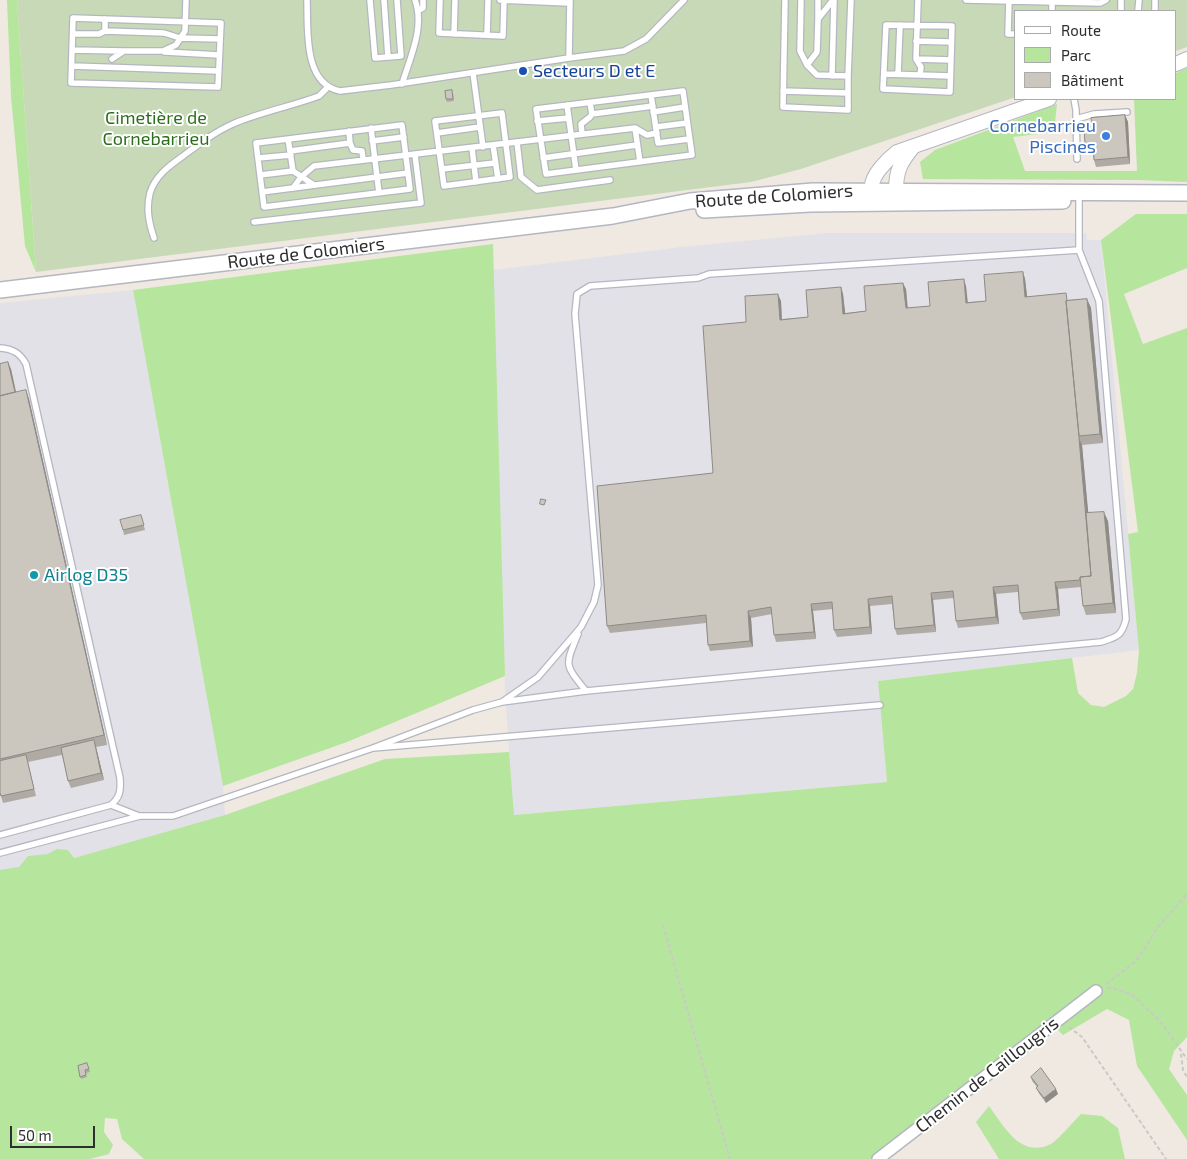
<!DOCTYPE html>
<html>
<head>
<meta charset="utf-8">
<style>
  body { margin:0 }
  #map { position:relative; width:1187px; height:1159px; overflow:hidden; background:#efe9e1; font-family:"Exo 2",sans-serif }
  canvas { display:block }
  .legend { position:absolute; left:1014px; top:10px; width:162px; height:90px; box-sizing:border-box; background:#fff; border:1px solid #ababab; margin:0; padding:6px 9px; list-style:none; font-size:15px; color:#2e2e2e }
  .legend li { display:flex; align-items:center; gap:10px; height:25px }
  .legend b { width:25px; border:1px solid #ababab }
  .scale { position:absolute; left:10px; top:1126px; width:85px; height:22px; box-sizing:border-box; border:2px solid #2e2e2e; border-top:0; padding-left:6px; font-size:15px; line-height:18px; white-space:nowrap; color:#2e2e2e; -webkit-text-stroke:4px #fff; paint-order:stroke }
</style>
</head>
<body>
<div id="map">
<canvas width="1187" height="1159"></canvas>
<ul class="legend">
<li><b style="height:6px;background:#fff"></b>Route</li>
<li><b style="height:14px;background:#b6e59e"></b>Parc</li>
<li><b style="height:14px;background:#cbc7bf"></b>Bâtiment</li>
</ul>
<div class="scale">50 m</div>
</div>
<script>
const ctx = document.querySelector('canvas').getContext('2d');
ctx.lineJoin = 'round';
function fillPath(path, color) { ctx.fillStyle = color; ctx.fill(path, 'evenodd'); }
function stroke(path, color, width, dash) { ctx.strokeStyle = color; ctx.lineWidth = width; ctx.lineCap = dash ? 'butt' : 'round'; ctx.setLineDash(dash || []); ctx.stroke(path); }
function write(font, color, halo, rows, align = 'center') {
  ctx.font = font + ' "Exo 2",sans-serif'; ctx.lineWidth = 4; ctx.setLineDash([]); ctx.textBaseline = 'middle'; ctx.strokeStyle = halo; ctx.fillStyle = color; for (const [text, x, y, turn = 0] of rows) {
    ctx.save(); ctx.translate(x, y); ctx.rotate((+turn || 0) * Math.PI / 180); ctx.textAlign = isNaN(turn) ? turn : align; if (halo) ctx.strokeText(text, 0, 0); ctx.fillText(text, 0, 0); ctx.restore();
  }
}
fillPath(new Path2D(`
  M827 233H1086L1087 240H1101L1139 650 878 681 887 782 513 815 505 689 493 270 682 247Z
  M133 290 223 786 225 815 0 879V303Z`), '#e3e1e8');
fillPath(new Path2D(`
  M7 0H17L36 272 25 246 11 96Z
  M1187 68V182L1138 180 923 179 920 162 935 150 1057 104 1054 132 1013 137 1025 171H1137L1134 99H1176V73Z
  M1136 214H1187V268L1124 294 1143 344 1187 328V1037L1174 1051 1169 1069 1187 1095V1140L1137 1066 1129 1020 1107 1009 1063 1035 1048 1020 872 1159H144L122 1139 117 1119 105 1118 104 1132 113 1145 109 1154 90 1159H0V870L19 867 28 856 48 854 57 849 68 850 74 858 225 815 385 759 509 752 514 815 887 782 878 681 1072 658 1078 693 1091 705 1104 707 1126 696 1133 689 1137 673 1139 651 1128 534 1138 532 1101 240Z
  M493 244 505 676 347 742 223 786 133 290Z
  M989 1106C1004 1126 1020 1159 1051 1144 1058 1140 1074 1121 1081 1114L1102 1116 1118 1128 1125 1159H999L976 1122Z`), '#b6e59e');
fillPath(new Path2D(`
  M17 0H1187V47L1176 51V11H1016V97L801 169 751 182 36 272Z`), '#c8d9b8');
const service = new Path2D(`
  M307 0C308 29 303 84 340 91L391 85 569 58 624 51 646 39 684 0
  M370 0 375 58 401 56 397 0
  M384 0 388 57
  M440 0 439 33 503 36 504 0
  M500 0 569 3
  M785 0 783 107 848 110V76
  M801 0 800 51 807 65 817 75 848 76 851 0
  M918 0 916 59 921 67 920 75 950 76
  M966 0 1100 3 1106 0
  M1009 0 1008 34H1016
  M419 10 423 8V0
  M1052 11V2
  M1121 11V0
  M1138 11 1139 0
  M1155 11V0
  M73 18 221 23 218 87 71 83Z
  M105 19V31L164 33 180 38 220 39
  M818 19V0
  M886 25 952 26 950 92 883 89Z
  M73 34H99L105 31
  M454 34 455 0
  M487 35 488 0
  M916 41 951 42
  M72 50 124 51
  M165 52 219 55
  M569 58 570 0
  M112 59 124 51H163L176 45 185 31 186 0
  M916 59 951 60
  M807 65 817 52 818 19 833 0
  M72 66 218 71
  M473 73 483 147
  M884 74 920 75
  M898 74 900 25
  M832 76 834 0
  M402 84C410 58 425 27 415 0
  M683 91 692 155 546 174 536 109Z
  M783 91 848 93
  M651 95 658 143 689 139
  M1074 99 1076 110 1077 159
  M590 103 592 114 653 106
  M567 105 576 170
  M653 112 685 107
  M502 113 510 177 444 186 435 121Z
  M1076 119 1094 114 1127 112
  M537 121 569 118
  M402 125 410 189 264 207 256 143Z
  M656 127 687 123
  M371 128 379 193
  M635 128 640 162
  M437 133 480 127
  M582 134 581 124 590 117 592 114
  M372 141 404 137
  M517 142 521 177 537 190 610 180
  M350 143 353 150 362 151 363 160
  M493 145 498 179
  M472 148 476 182
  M290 151 350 143 349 131
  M258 158 291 155
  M543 158 637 145
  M442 169 495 163
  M293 171 314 185
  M260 175 293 171 288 139
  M293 188 301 177 314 166 635 128 647 135 657 133
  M262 192 408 173
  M1079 201V250
  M254 222 421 203 415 155
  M154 238C149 223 146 209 150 193 155 176 169 166 183 156 199 144 216 131 235 123 262 112 292 106 319 96L328 87
  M0 348C13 349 20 353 26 364L120 778C121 791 120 797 111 805L0 835
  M578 634C565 666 564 664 586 691
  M373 748 473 710 502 702 586 691 1101 642C1117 637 1122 636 1126 619L1099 301 1079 250 709 274 698 278 590 286 577 294 575 314 598 585 594 602 581 627 538 677 502 702
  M111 805 139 816
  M0 853 140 816H173L373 748 880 705`);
const minor = new Path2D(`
  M878 1159 1096 991`);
const tertiary = new Path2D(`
  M1176 64 1187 59
  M913 147C901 162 896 170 896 190L880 203C878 199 873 194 872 189 870 176 888 159 897 152L1049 99`);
const secondary = new Path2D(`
  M704 210 810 204 1063 201
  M0 290 613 216 690 201 813 191 1187 193`);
stroke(service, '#b4b7c1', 8);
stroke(minor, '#b4b7c1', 14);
stroke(tertiary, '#b4b7c1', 16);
stroke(secondary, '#b4b7c1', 18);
stroke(new Path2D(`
  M663 925 730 1159
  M1106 984 1135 962 1147 945 1157 928 1187 894
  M1107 987 1131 994 1160 1021 1187 1059
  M1069 1027 1082 1037 1166 1159
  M1181 1054 1183 1070 1187 1077`), '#c9c9c9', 2, [4, 2.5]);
stroke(service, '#fff', 5.5);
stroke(minor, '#fff', 11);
stroke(tertiary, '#fff', 14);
stroke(secondary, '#fff', 15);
fillPath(new Path2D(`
  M453 93 454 101 447 102 446 99Z
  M1125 115 1128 122 1130 164 1096 167 1094 160 1093 150H1087L1085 144 1092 126Z
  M1023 272 1025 279 1027 297 1069 300 1087 299 1091 308 1103 443 1082 445 1088 513 1108 521 1116 613 1086 615 1083 606 1081 587 1058 589 1060 616 1023 620 1020 613 1018 592 996 594 999 624 958 628 956 621 954 598 933 600 936 632 897 635 895 629 892 604 870 606 872 634 837 637 834 630 833 609 813 611 816 639 776 642 774 635 772 614 751 618 753 647 710 651 708 645 706 623 610 633 607 626 713 473 746 322 781 301 782 319 808 317 841 287 843 294 845 313 866 311 906 289 908 308 930 306 966 286 968 302 986 301Z
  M0 364 11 369 16 392 29 399 107 745 96 747 104 780 71 788 68 781 62 755 28 762 36 796 3 803 0 793Z
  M141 515 145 530 124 535 123 530Z
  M87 1063 90 1072 86 1073 87 1077 81 1079 78 1066Z
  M1031 1077 1058 1094 1046 1103 1038 1092 1037 1087 1032 1081Z`), '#afaba4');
fillPath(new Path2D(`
  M1125 115 1128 122 1130 164 1128 157Z
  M1023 272 1025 279 1028 304 1025 297Z
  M964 279 966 286 968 309 966 303Z
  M903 283 906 289 908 315 906 308Z
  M841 287 843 294 846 320 843 314Z
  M778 294 781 301 782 327 780 320Z
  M1087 299 1091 308 1103 443 1100 434Z
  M8 362 11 369 18 402 15 395Z
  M26 390 29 399 107 745 104 735Z
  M1079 438 1082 445 1095 585 1092 578Z
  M1104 512 1108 521 1116 613 1113 603Z
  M1055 582 1058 589 1060 616 1058 609Z
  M993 587 996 594 999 624 996 617Z
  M931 593 933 600 936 632 934 625Z
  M868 599 870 606 872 634 870 627Z
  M811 604 813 611 816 639 814 632Z
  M748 611 751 618 753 647 750 641Z
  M94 740 96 747 104 780 101 773Z
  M1056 1089 1058 1094 1046 1103 1044 1098Z`), '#8e8b86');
const building = new Path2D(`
  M452 90 453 99H446L445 91Z
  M1125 115 1128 157 1094 160 1093 143 1085 144 1084 127 1092 126 1091 118Z
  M1023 272 1025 297 1066 293 1067 300 1066 301 1079 436V438L1091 576 1080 577V580L1055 582 1058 609 1020 613 1018 585 993 587 996 617 956 621 953 591 931 593 934 625 895 629 892 596 868 599 870 627 834 630 832 602 811 604 814 632 774 635 771 607 748 611 750 641 708 645 706 615 607 626 597 486 713 473 703 326 746 322 745 296 778 294 780 320 808 317 806 290 841 287 843 314 866 311 864 286 903 283 906 308 930 306 928 282 964 279 966 303 986 301 984 275Z
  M1087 299 1100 434 1079 436 1066 301Z
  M8 362 15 392 0 396V364Z
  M26 390 104 735 0 759V396Z
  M541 499 546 500 544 505 540 504Z
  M1104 512 1113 603 1083 606 1080 577 1091 576 1086 513Z
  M141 515 144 525 123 530 120 520Z
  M94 740 101 773 68 781 61 748Z
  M26 755 34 789 1 796 0 793V761Z
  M87 1063 89 1069 85 1070 86 1075 80 1077 78 1066Z
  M1041 1068 1056 1089 1044 1098 1036 1088 1038 1086 1031 1077Z`);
fillPath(building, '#cbc7bf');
stroke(building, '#8e8b86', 1);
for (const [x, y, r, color] of [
  [523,71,5,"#1a4fb4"],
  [1106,136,5,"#3f7fe0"],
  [34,575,5,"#0f9aa8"]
]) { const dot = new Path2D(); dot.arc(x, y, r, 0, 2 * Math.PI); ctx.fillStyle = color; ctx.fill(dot); stroke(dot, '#fff', 2); }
write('18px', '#164399', '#fff', [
  ["Secteurs D et E",533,71]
], 'left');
write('18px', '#2c6e1b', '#fff', [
  ["Cimetière de",156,118],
  ["Cornebarrieu",156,139]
]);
write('18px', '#366cbe', '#fff', [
  ["Cornebarrieu",1096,126],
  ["Piscines",1096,147]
], 'right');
write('18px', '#2e2e2e', '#fff', [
  ["Route de Colomiers",774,196,-4],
  ["Route de Colomiers",306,253,-7],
  ["Chemin de Caillougris",987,1075,-38]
]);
write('18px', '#0d838f', '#fff', [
  ["Airlog D35",44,575]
], 'left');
</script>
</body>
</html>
